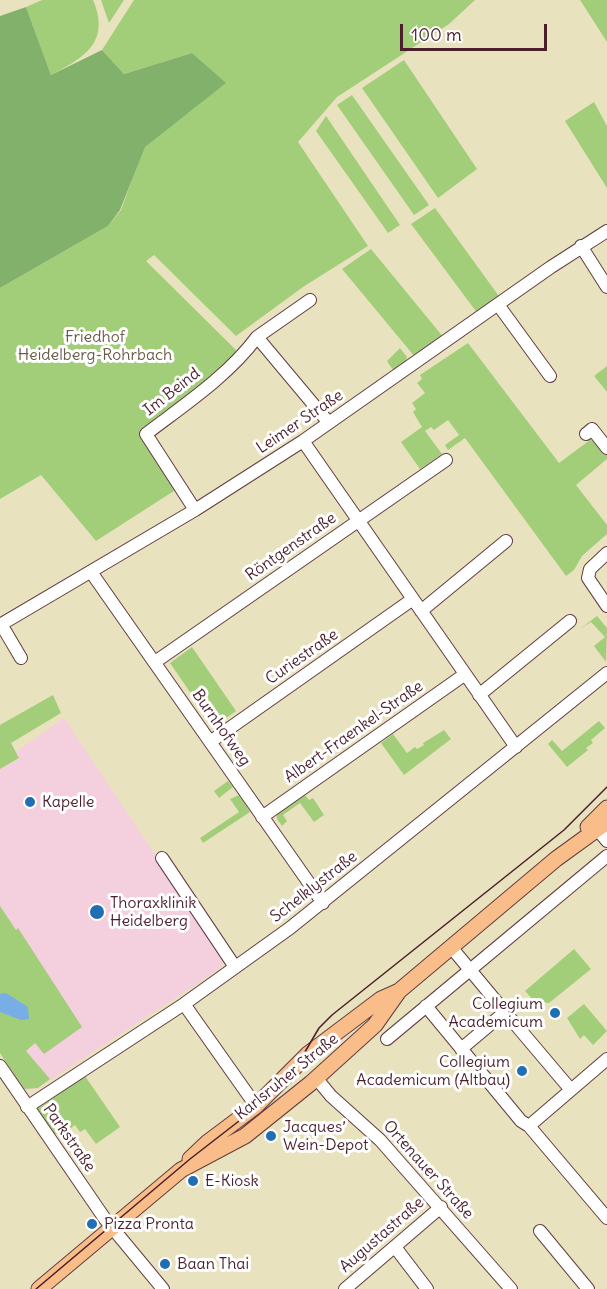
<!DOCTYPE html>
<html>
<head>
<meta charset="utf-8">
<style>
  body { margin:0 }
  #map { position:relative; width:607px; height:1289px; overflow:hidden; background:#e9e2bf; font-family:Delius,sans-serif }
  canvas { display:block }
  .scale { position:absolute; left:400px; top:24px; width:147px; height:27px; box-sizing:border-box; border:3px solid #4a1f2b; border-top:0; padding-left:8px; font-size:18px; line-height:21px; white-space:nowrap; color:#4a1f2b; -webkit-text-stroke:4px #fff; paint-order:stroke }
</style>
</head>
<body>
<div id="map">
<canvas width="607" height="1289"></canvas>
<div class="scale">100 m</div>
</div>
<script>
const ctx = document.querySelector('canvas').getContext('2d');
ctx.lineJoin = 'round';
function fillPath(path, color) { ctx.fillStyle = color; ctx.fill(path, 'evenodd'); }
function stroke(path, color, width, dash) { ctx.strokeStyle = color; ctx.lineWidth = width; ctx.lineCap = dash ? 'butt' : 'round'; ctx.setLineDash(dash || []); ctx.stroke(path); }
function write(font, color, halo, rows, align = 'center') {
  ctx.font = font + ' Delius,sans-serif'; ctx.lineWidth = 6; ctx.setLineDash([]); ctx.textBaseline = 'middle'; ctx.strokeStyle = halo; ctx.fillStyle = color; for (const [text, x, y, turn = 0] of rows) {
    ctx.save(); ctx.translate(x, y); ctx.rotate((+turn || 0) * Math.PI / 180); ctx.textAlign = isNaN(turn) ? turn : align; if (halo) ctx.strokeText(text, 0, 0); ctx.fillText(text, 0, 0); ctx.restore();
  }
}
fillPath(new Path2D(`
  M64 718 223 956 222 966 212 974 38 1088 28 1090 24 1089 0 1053V769L19 759 16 752Z`), '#f4cfdd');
fillPath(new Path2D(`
  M42 0H93C111 42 84 58 51 75L26 7Z
  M101 0H124L109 23Z
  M134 0H475L449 24 337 97 298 142 368 246 303 287 236 336 154 255 146 261 236 350 234 358 141 433 177 489 96 541 41 475 0 499V288L108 226 121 210 144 147 225 83 192 53 124 74 102 50Z
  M580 0H607V42Z
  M404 60 477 169 438 198 362 88Z
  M352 95 429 205 414 215 337 105Z
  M594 102 607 126V188L565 121Z
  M326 116 400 225 388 233 316 131Z
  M435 208 501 299 478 314 411 224Z
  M371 249 444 338 415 357 342 269Z
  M468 343 559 463 590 440 597 441 607 454V459L576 485 607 525V534L582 556 574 570 566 576 465 438 448 450 445 445 459 435 448 420 434 430 431 427 425 431 442 454 420 469 401 442 422 427 413 412 416 409 412 403 425 393 417 383 422 379 420 375Z
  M400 348 407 357 406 361 393 370 387 361Z
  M607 366V392L594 376Z
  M597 616 607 628 606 662 594 646 605 637 591 622 580 629Z
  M192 647 236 711 214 727 170 663Z
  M53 695 61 713 11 743 19 758 0 769V725Z
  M599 721 605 728 591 740 593 743 586 748 588 750 567 767 548 744 552 740 562 751Z
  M444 730 451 739 404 775 381 743 393 734 407 753 415 747 417 749 424 745 423 743Z
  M228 781 233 787 219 798 214 791Z
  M239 795 250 812 203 843 200 838 239 812 230 799Z
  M305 795 309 800 313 798 324 815 314 822 300 803 283 815 287 821 282 826 277 819V814Z
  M0 906 16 930 18 928 82 1027 44 1054 35 1043 26 1051 50 1079 38 1088 24 1089 0 1053Z
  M574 949 591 969 549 1003 534 1001 525 991Z
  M584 1004 607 1031 593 1045 584 1035 580 1039 567 1018Z
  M85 1076 120 1127 96 1144 85 1129 80 1132 75 1125 71 1128 69 1126 54 1135 37 1109Z`), '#a2ce7a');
fillPath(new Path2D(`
  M26 7 51 75 102 50 124 74 192 53 226 83 145 147 120 210 108 226 0 288V16Z`), '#81b16a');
fillPath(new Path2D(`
  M6 993 28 1007 29 1019 21 1020 0 1012V994Z`), '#77aee6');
const minor = new Path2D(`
  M581 246 607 287
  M310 300 257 337 329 423
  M499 306 550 376
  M586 434 592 429 607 448
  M303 441 516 747
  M195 510 146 434C184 405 228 376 257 337
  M607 553 590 569 588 578 607 606
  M91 572 323 903
  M421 611 506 541
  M1 624 21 658
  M0 625 195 510 303 441 551 267 607 231
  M155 662 446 460
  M479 695 570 621
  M210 742 413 599
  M262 817 464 675
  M597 829 607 841
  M162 858 235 967
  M451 947 505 1012 461 1049
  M184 1004 256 1106
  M426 1006 521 1121 529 1126 607 1218
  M505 1012 571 1090
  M387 1039 607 856
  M0 1066 105 1219 163 1289
  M317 1079 331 1096 380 1140 511 1289
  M27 1107 184 1004 290 928 607 673
  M529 1126 607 1059
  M540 1231 588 1289
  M395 1247 427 1289
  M345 1289 441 1207`);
const major = new Path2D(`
  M588 827 607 808
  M190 1159 208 1142 256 1106 308 1054 381 999 399 991
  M39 1289 181 1170 245 1136 311 1083 375 1025 399 991 556 859 607 822`);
stroke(minor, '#623c41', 14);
stroke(major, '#623c41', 17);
stroke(minor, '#fff', 12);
stroke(major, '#f8bd89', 15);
stroke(new Path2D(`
  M36 1289 190 1159 270 1097 299 1062 319 1028 332 1015 564 830 607 787`), '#4a1f2b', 1.5);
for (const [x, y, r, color] of [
  [30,802,6,"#1f6fb2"],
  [97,912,8,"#1f6fb2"],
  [555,1013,6,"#1f6fb2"],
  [522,1071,6,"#1f6fb2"],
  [271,1136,6,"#1f6fb2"],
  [193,1181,6,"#1f6fb2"],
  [92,1224,6,"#1f6fb2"],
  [165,1264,6,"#1f6fb2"]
]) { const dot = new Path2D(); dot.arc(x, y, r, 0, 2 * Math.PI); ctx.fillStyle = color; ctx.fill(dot); stroke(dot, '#fff', 2); }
write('16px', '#695c47', '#fff', [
  ["Friedhof",95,337],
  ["Heidelberg-Rohrbach",95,355]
]);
write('16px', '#4a1f2b', '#fff', [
  ["Im Beind",172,392,-38],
  ["Leimer Straße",300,422,-34],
  ["Röntgenstraße",291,547,-35],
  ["Curiestraße",302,657,-35],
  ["Burnhofweg",221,728,55],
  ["Albert-Fraenkel-Straße",354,732,-35],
  ["Schelklystraße",314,887,-38],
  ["Karlsruher Straße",287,1077,-39],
  ["Parkstraße",69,1138,55],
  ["Ortenauer Straße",428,1170,48],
  ["Augustastraße",382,1235,-41]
]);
write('16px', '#4a1f2b', '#fff', [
  ["Kapelle",42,802],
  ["Thoraxklinik",110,903],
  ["Heidelberg",110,921],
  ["Collegium",543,1004,"right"],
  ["Academicum",543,1022,"right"],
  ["Collegium",510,1062,"right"],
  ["Academicum (Altbau)",510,1080,"right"],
  ["Jacques’",283,1127],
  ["Wein-Depot",283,1145],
  ["E-Kiosk",205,1181],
  ["Pizza Pronta",104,1224],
  ["Baan Thai",177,1264]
], 'left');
</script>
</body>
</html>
